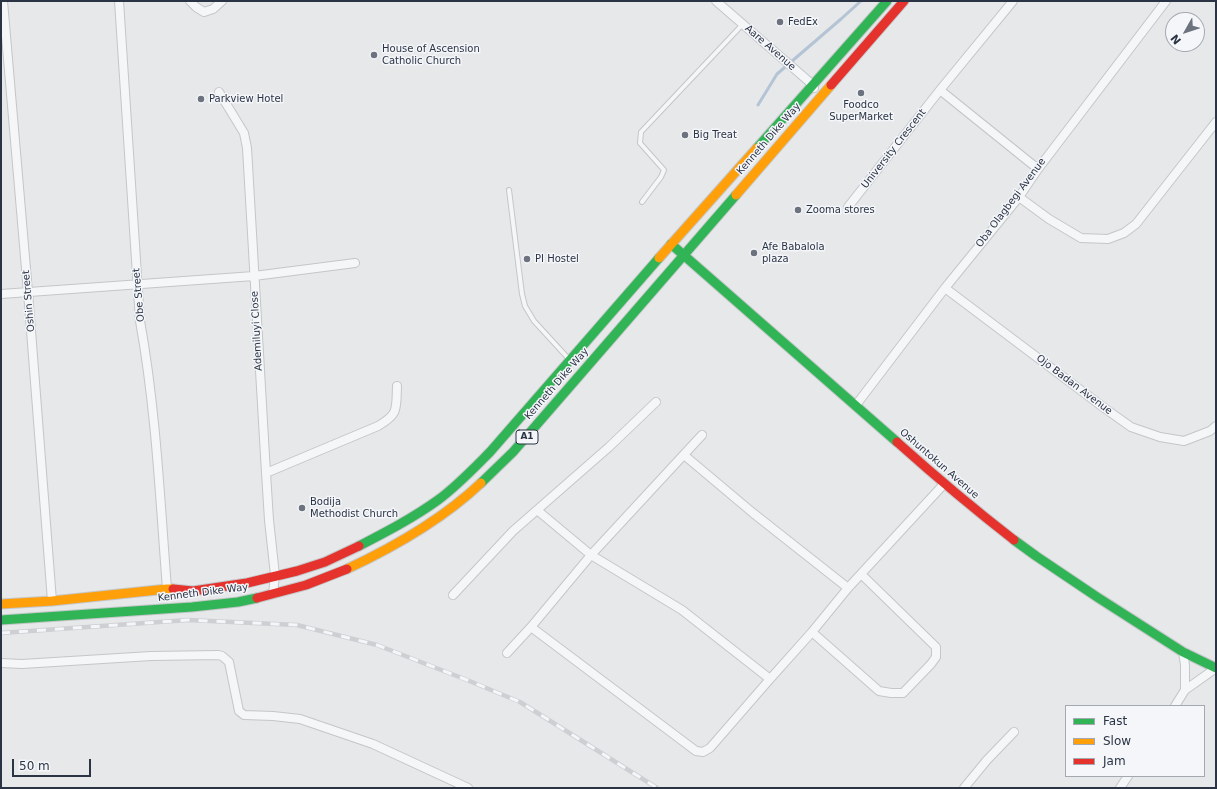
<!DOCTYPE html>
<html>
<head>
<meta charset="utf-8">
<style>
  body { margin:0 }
  #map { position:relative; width:1217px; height:789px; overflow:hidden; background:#e6e8ea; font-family:"DejaVu Sans",sans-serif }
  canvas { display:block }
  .frame { position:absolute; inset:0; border:2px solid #2b3445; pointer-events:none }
  .legend { position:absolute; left:1065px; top:705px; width:140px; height:72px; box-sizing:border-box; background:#f4f6f9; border:1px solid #a4a8b1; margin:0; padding:5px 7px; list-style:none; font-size:12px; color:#2b3445 }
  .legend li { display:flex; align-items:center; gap:8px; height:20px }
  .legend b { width:20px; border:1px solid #a4a8b1 }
  .north { position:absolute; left:1165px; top:12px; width:40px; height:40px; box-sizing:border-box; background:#f4f6f9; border:1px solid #a4a8b1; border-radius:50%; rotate:231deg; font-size:11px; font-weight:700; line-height:16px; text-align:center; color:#2b3445 }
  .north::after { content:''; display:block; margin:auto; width:14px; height:18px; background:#6c737f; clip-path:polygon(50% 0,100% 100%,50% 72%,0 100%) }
  .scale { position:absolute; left:12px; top:759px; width:79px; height:18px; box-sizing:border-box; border:2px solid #2b3445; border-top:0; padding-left:5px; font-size:12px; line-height:14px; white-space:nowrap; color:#2b3445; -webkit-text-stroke:3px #f4f6f9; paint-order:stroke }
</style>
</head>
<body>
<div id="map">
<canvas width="1217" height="789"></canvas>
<div class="frame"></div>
<ul class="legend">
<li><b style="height:5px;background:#30b455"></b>Fast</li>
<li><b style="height:5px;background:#ff9f0a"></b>Slow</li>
<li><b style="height:5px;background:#e5322d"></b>Jam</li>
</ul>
<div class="north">N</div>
<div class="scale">50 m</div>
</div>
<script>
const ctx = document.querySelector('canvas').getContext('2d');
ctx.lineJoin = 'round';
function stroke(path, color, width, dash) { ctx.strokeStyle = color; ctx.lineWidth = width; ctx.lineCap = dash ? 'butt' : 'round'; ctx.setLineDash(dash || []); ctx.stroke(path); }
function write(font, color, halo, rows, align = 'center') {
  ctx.font = font + ' "DejaVu Sans",sans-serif'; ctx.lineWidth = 3; ctx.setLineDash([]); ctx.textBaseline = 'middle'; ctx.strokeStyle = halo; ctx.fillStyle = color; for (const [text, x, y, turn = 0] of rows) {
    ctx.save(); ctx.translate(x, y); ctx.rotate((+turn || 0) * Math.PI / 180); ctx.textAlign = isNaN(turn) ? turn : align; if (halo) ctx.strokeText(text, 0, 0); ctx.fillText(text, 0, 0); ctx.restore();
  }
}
stroke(new Path2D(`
  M758 105 777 74 841 19 861 1`), '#b4c4d5', 3);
const lane = new Path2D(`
  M509 190 522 294 525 306 534 321 567 357
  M642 202 661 177 664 170 640 143 641 132 743 24`);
const street = new Path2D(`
  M3 1 28 292 52 601
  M119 1 140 321C156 409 160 499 167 589
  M190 1 196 7 204 12 213 9 222 1
  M716 1 813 85 814 88
  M940 90 1038 169
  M219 92 244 133 247 148 266 473 269 520 275 575 273 594
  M1019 197 1049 219 1081 238 1108 239 1124 233 1136 224 1216 122
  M848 207 940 90 1013 1
  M945 288 1103 407 1131 427 1160 437 1184 441 1210 431 1216 426
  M1 294 254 276 355 263
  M856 405 945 288 1019 197 1038 169 1166 1
  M684 455 753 513 848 588
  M266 473 378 426C399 414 396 409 397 386
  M537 510 591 555 682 610 770 679
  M453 595 513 531 609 447 656 402
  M531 627 696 751 703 752 710 748 770 679 812 632 848 588 944 484
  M812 632 879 691 891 693H903L931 664 936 657V647L861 574
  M1183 652 1185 665V690
  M507 653 531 627 591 555 702 435
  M1 663 22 664 151 656 218 655 222 656 229 662 239 711 244 715 273 716 300 719 373 744 468 788
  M1175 706 1185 690 1216 668
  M964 788 987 760 1014 732
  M1120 788 1128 776`);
const fast = new Path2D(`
  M757 148 887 1
  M671 244 897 442
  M481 483 513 452 736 195
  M1014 540 1036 556 1097 597 1183 652 1216 668
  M359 546C386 532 413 518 438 500 457 486 473 469 490 452L659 258
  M1 620 192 607 238 602 257 598`);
const slow = new Path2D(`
  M736 195 831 85
  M659 258 757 148
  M347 569C394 547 443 519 481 483
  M1 604 52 601 167 589H173`);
const jam = new Path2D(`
  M831 85 904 1
  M897 442C935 476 974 509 1014 540
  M173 589 193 591 247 583 297 571 325 562 359 546
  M257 598 306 585 347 569`);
stroke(lane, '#c4c6c8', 6);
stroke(street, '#c4c6c8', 10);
stroke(fast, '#c4c6c8', 11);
stroke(slow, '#c4c6c8', 11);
stroke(jam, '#c4c6c8', 11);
stroke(lane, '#f5f6f7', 4);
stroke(street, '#f5f6f7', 8);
stroke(fast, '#30b455', 9);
stroke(slow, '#ff9f0a', 9);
stroke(jam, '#e5322d', 9);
const rail = new Path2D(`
  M1 633 188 620 297 625 377 645 467 680 520 702 657 788`);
stroke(rail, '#cecfd2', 4.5);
stroke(rail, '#f4f6f9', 3, [9]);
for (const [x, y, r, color] of [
  [780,22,4,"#6c737f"],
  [374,55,4,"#6c737f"],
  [861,93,4,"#6c737f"],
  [201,99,4,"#6c737f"],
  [685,135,4,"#6c737f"],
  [798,210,4,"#6c737f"],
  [754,253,4,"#6c737f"],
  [527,259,4,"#6c737f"],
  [302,508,4,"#6c737f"]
]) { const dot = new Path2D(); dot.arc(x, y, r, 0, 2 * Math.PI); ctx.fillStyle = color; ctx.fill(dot); stroke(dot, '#f4f6f9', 1.5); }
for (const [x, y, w] of [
  [527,437,22]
]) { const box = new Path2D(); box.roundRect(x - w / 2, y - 7, w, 14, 3); ctx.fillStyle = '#f4f6f9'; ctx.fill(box); stroke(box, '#2b3445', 1); }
write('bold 9px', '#2b3445', null, [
  ["A1",527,437]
]);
write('10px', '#2b3445', '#f4f6f9', [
  ["FedEx",788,22],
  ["House of Ascension",382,49],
  ["Catholic Church",382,61],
  ["Parkview Hotel",209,99],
  ["Foodco",861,105,"center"],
  ["SuperMarket",861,117,"center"],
  ["Big Treat",693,135],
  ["Zooma stores",806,210],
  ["Afe Babalola",762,247],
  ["plaza",762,259],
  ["PI Hostel",535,259],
  ["Bodija",310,502],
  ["Methodist Church",310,514]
], 'left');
write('10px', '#2b3445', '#f4f6f9', [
  ["Aare Avenue",770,48,41],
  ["Kenneth Dike Way",769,139,-49],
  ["University Crescent",894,149,-52],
  ["Oba Olagbegi Avenue",1011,203,-53],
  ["Obe Street",139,295,-95],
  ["Oshin Street",29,301,-95],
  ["Ademiluyi Close",257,331,-93],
  ["Kenneth Dike Way",557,384,-49],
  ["Ojo Badan Avenue",1074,385,37],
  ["Oshuntokun Avenue",939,464,41],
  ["Kenneth Dike Way",203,593,-7]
]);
</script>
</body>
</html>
